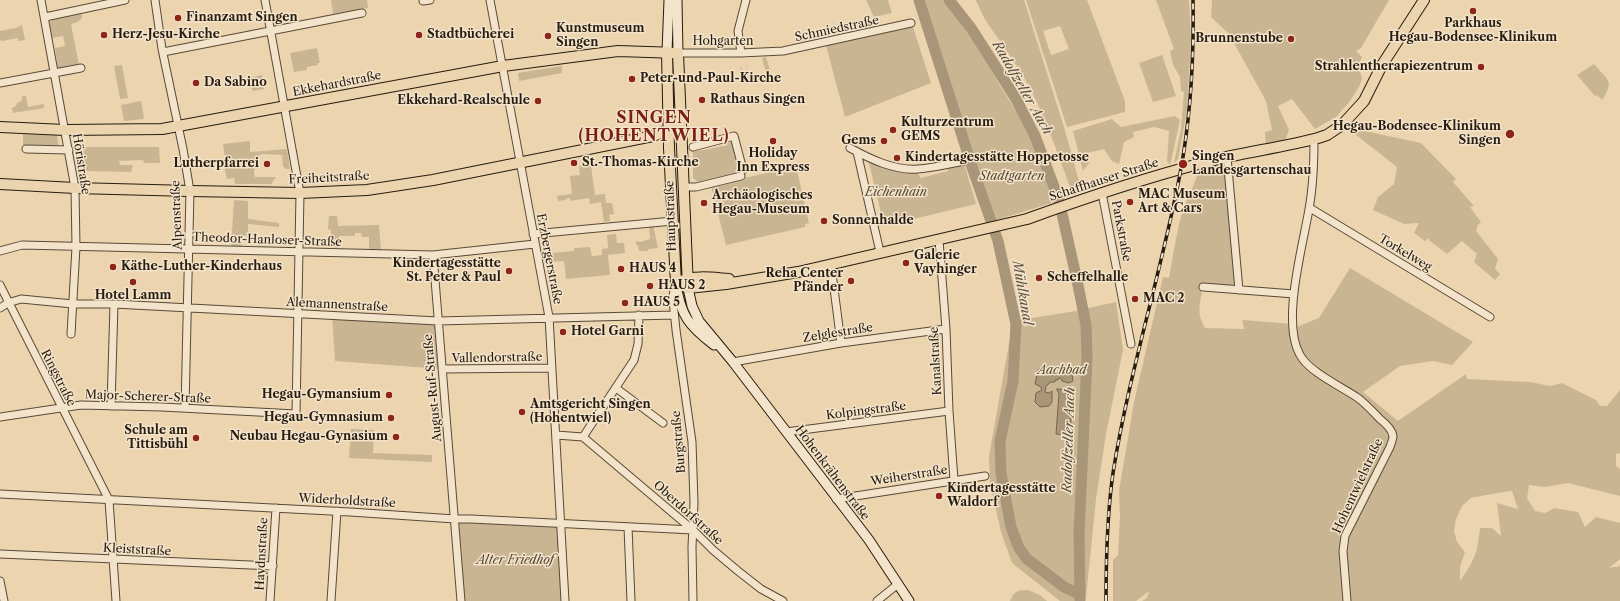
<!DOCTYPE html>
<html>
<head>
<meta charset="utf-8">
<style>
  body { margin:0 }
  canvas { display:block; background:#ecd4ae }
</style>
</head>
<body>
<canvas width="1620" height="601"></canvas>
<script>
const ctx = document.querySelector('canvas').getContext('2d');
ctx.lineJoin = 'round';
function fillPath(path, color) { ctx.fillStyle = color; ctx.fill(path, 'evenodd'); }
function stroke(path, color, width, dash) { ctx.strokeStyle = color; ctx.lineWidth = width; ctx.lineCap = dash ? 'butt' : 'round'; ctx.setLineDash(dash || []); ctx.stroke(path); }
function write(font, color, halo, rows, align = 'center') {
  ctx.font = font + ' "Libre Caslon Text",serif'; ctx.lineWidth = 3; ctx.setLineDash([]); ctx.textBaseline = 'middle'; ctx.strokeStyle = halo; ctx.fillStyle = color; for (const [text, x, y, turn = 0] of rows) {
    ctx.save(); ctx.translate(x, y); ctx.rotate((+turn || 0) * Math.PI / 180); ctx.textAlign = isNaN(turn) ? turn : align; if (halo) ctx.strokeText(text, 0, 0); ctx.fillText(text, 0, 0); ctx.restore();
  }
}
fillPath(new Path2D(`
  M331 0H367L368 8 333 14Z
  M866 0H888L892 13 874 17Z
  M922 0H951L988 62 999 84 1033 137 1058 201 990 222 951 97 923 13Z
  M975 0H1024L1064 127 1082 192 1073 195C1061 163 1050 130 1035 98 1022 71 1003 46 986 21 981 14 980 6 975 0Z
  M1026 0H1087L1125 101V112L1067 127ZM1060 26 1069 49 1051 55 1043 31Z
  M1156 0H1189L1191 39 1187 110 1178 159 1174 163 1181 130 1184 92 1181 91 1180 77 1173 65 1170 51 1174 49Z
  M1212 0H1389L1361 48 1356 51 1362 57 1358 66 1362 78 1360 85 1350 101 1336 117 1315 129 1292 99 1278 106 1289 130 1285 141 1266 144 1265 132 1272 130 1266 101 1229 34 1211 17Z
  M82 11V18L78 22 71 24 79 65 58 69 55 48 65 46 63 36 52 38 49 23 52 18Z
  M912 24 931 83 845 117 826 45Z
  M22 25 25 40 18 41V38L2 41 0 40V31L16 28Z
  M317 48 320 63H318V65L307 67V70L294 72 290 53Z
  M1162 55 1176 96 1153 102 1139 63Z
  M766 57 772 78 745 84 740 66H741L745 80 749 79 745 60 751 81 767 76 762 58Z
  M1594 64C1606 79 1616 80 1602 100L1597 95 1595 96 1577 75Z
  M122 65 128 98 120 99 114 66Z
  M562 66V73L519 81 518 73Z
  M262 75 264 89 253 91 252 89H251L249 78Z
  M22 96H26L28 107 44 104V108L13 113 12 108 16 106 17 103 22 101Z
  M141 101 144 117 143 119 124 121 121 105Z
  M1175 116 1180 120 1170 165 1167 161 1169 131 1154 127 1133 132 1134 137 1124 142 1119 164 1112 161 1104 149 1087 153 1089 163 1083 171 1073 131 1112 119 1121 127Z
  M1355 129 1421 143 1456 179 1453 182 1474 206 1470 207 1481 222 1478 225 1476 231 1498 259 1495 269 1500 274 1495 280 1474 262 1477 254 1462 241 1447 254 1430 241 1429 238 1425 241 1414 233 1419 223 1404 224 1373 210 1378 197 1394 184 1397 167 1355 134Z
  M23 134 55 135 57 136 59 148 23 146Z
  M250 141V152L287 149 290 169H286L283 166 282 155 261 154 255 159 254 174 255 177H276L271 184H235L234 179 235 178 227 179 224 166 226 163 223 144Z
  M734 142 740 169 737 173 698 182 693 178V151L705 150 727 145V143Z
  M83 147H159L160 163H144L143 160 119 161 120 165H133L131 172 86 171Z
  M868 159 916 171 921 178 948 171V166L964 163 976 204 884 226Z
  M1227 163 1239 290 1203 287C1200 304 1196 312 1205 328L1244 329 1242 320 1293 324 1294 328 1319 318 1350 268 1473 342 1452 365 1433 361 1400 366 1363 392 1398 421 1466 374 1467 379 1530 382 1550 386 1562 383 1596 400 1600 406H1607L1620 390V453L1616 454V466L1620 469V496L1568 483 1544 487 1529 485 1527 498 1535 511 1545 513 1554 508 1578 512 1585 527 1596 517 1620 523V559L1609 568 1620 566V601H1142L1147 598 1149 591 1136 601H1113V560L1118 555 1120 517 1119 491 1134 402 1163 277 1169 278C1173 256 1176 235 1182 213 1187 198 1195 185 1199 169ZM1512 491 1518 509 1497 503 1501 536 1492 528H1480C1477 554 1475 559 1460 581V567L1465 552 1457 542 1454 531 1456 519 1462 506 1471 498 1497 493Z
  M591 165 595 195 605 194 606 203H612L614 214 609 215 610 221 604 222 601 202 590 204 589 198 570 201V198H568L565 200 558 201 557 196 572 194 570 176 580 175 579 166Z
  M796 166 809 223 805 224V227L726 245 711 186Z
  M234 200 248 201V219L279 223V227L248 224V236H242V247H231Z
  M329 216H337L338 226 379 225 381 250H369V237H362L361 233H355V236H339L338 248 333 247 334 237H331V230L328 229Z
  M649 225H653L658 248 648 249V251H639L638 245H636V241L640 242 650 239Z
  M616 234 617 243H624L625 253 608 255 610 275 566 279 564 261 548 262V256H552V253L574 251V248L590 247 592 256 602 255V249L608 248 607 235Z
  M1116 302 1123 350 1106 434 1096 499 1086 597 1081 601H1060L1012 563 1001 532 990 483 989 456 1013 321 1070 312Z
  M332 315 438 321 442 369 335 361Z
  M351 429 374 430 373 453 432 455V462L349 458Z
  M455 519 560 524 565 601H461Z
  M1028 590 1040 595 1047 601H1010C1014 591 1017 590 1028 590Z`), '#cab593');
const water = new Path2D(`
  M1044 366 1049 370H1053V368L1063 370 1064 372 1066 371 1072 373 1073 381 1069 383 1062 381 1061 378H1059L1058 380H1055V382H1051L1046 386 1045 392 1049 393 1052 391V402L1049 406 1040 407 1035 402 1036 393 1042 390 1041 387 1035 384 1038 370Z
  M1057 389 1073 390 1070 435 1056 434 1059 394Z`);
fillPath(water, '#a99578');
stroke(water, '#75654e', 1);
stroke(new Path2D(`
  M919 0 973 170 998 241 1016 324 1013 381 1000 441 1001 473 1011 527 1019 548 1027 559 1064 587 1079 594
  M949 0 971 28 989 56 1016 99 1035 136 1059 200 1078 285 1086 325 1087 359 1079 533 1080 600`), '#a99578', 11);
const street = new Path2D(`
  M41 0 75 188 76 247 71 334
  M155 0 162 49 183 149 190 191 185 408
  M490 0 549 317 565 601
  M423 1 430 0
  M45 17 125 0
  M163 52 362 13
  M678 53H741L783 51 911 23
  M741 53 738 31 746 0
  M0 83 81 68
  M1314 140C1314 162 1313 187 1309 209 1303 246 1281 322 1300 355 1309 372 1342 387 1358 398 1366 404 1373 412 1380 419 1385 423 1392 429 1393 436 1393 439 1391 444 1390 447L1345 536 1343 551 1347 601
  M693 147 734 136 743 170
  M850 148C870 159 895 171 918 169 933 168 949 164 964 161
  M26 149 69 150
  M857 152 880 252
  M1227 157 1239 290
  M683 187H696L741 176
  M1102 193 1131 344
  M1310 208 1490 317
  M533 234 673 221
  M939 240 946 329 949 411 954 480
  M0 251 22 245 433 255 535 244
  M433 255 461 601
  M831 265 841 343
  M0 285 109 500 116 601
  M674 287 673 300 676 330 692 442 694 503 692 547 693 601
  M1203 287 1294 294
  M0 308 8 303 21 299 73 304H114L438 321 674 315
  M733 362 841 343 946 329
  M442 369 552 368
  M616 388 663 423
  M111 406 114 304
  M0 417 81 405 162 407 296 414 300 193 265 0
  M786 432 949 411
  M556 435 583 437 634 360 638 344 639 315
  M583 437 693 530 713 550 738 571 761 589 783 601
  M0 494 350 512 455 519H471L693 530
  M836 499 985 476
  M628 527 631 601
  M0 554 273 566
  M0 581 4 601
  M270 601 276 508
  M331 601 337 511
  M877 601 898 584`);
const secondary = new Path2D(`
  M677 0 678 53
  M667 52 669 0
  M676 283C680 315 689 326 714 345
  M688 288 692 306 699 321 733 362 869 540 909 601`);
const primary = new Path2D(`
  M667 52 669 148 676 283
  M0 127 65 130 162 129 503 66 618 51 678 53 688 288
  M0 184 75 188 190 191 300 193 367 190 433 180 653 136 681 125
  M681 281C695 275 714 278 729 279
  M676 283 688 288 726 284 798 272 1027 219C1085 198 1145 178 1206 162 1243 152 1281 148 1318 138L1327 135 1342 125 1364 101 1382 65 1424 0`);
stroke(street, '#584a38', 9);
stroke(secondary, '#261c10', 11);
stroke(primary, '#261c10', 12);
stroke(street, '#f3e3ca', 7);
stroke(secondary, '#f3e3ca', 9);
stroke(primary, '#ecd4ae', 10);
const rail = new Path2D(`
  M1106 601C1106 558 1107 515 1113 473 1129 372 1161 274 1180 174 1191 116 1194 58 1193 0`);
stroke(rail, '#261c10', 3.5);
stroke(rail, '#f3e3ca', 2, [6]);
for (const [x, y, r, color] of [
  [1473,11,4,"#8f2418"],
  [178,18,4,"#8f2418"],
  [104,35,4,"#8f2418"],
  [419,35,4,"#8f2418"],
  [548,36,4,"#8f2418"],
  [1291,39,4,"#8f2418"],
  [1481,67,4,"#8f2418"],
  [632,79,4,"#8f2418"],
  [196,83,4,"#8f2418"],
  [702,100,4,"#8f2418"],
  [538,101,4,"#8f2418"],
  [893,130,4,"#8f2418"],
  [1510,134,5,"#8f2418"],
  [773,141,4,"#8f2418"],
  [884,141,4,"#8f2418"],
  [897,158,4,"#8f2418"],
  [574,163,4,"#8f2418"],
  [267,164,4,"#8f2418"],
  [1183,164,5,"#8f2418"],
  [1130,202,4,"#8f2418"],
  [704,203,4,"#8f2418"],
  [824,221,4,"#8f2418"],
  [906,263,4,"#8f2418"],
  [113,267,4,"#8f2418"],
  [621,269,4,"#8f2418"],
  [509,271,4,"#8f2418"],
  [1039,278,4,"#8f2418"],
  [851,281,4,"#8f2418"],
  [133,282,4,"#8f2418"],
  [650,286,4,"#8f2418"],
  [1135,299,4,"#8f2418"],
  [625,303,4,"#8f2418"],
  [563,332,4,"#8f2418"],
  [389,395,4,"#8f2418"],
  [522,412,4,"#8f2418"],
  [391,418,4,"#8f2418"],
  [396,437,4,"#8f2418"],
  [196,438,4,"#8f2418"],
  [939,496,4,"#8f2418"]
]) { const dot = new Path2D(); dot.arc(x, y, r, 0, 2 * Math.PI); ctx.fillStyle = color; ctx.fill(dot); stroke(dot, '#f3e3ca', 1.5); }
write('bold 12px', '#261c10', '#f3e3ca', [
  ["Finanzamt Singen",186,18],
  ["Parkhaus",1473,24,"center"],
  ["Hegau-Bodensee-Klinikum",1473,38,"center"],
  ["Kunstmuseum",556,29],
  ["Singen",556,43],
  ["Herz-Jesu-Kirche",112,35],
  ["Stadtbücherei",427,35],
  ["Brunnenstube",1283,39,"right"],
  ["Strahlentherapiezentrum",1473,67,"right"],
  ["Peter-und-Paul-Kirche",640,79],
  ["Da Sabino",204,83],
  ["Rathaus Singen",710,100],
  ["Ekkehard-Realschule",530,101,"right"],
  ["Kulturzentrum",901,123],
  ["GEMS",901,137],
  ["Hegau-Bodensee-Klinikum",1501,127,"right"],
  ["Singen",1501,141,"right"],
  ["Gems",876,141,"right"],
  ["Holiday",773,154,"center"],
  ["Inn Express",773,168,"center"],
  ["Singen",1192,157],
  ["Landesgartenschau",1192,171],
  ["Kindertagesstätte Hoppetosse",905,158],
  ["St.-Thomas-Kirche",582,163],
  ["Lutherpfarrei",259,164,"right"],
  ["MAC Museum",1138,195],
  ["Art & Cars",1138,209],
  ["Archäologisches",712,196],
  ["Hegau-Museum",712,210],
  ["Sonnenhalde",832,221],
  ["Galerie",914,256],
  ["Vayhinger",914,270],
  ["Kindertagesstätte",501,264,"right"],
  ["St. Peter & Paul",501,278,"right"],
  ["Käthe-Luther-Kinderhaus",121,267],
  ["HAUS 4",629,269],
  ["Reha Center",843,274,"right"],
  ["Pfänder",843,288,"right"],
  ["Scheffelhalle",1047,278],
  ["HAUS 2",658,286],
  ["Hotel Lamm",133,296,"center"],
  ["MAC 2",1143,299],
  ["HAUS 5",633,303],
  ["Hotel Garni",571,332],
  ["Hegau-Gymansium",381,395,"right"],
  ["Amtsgericht Singen",530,405],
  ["(Hohentwiel)",530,419],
  ["Hegau-Gymnasium",383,418,"right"],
  ["Schule am",188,431,"right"],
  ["Tittisbühl",188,445,"right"],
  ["Neubau Hegau-Gynasium",388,437,"right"],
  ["Kindertagesstätte",947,489],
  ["Waldorf",947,503]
], 'left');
write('12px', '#261c10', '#f3e3ca', [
  ["Schmiedstraße",837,29,-12],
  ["Hohgarten",723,42],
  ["Ekkehardstraße",337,84,-11],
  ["Höristraße",81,164,81],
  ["Freiheitstraße",329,178,-3],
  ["Schaffhauser Straße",1104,180,-18],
  ["Alpenstraße",177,215,-92],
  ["Hauptstraße",671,216,-92],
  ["Parkstraße",1121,231,79],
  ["Theodor-Hanloser-Straße",267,240,2],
  ["Torkelweg",1405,253,31],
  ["Erzbergerstraße",549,259,79],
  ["Alemannenstraße",337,305,3],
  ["Zelglestraße",838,333,-9],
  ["Vallendorstraße",497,358,-1],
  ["Kanalstraße",936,361,-93],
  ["Ringstraße",58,378,63],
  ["August-Ruf-Straße",433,388,-95],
  ["Major-Scherer-Straße",148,397,2],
  ["Kolpingstraße",866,411,-7],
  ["Burgstraße",679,442,-95],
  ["Hohenkrähenstraße",832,473,53],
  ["Weiherstraße",909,476,-9],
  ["Hohentwielstraße",1358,486,-65],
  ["Widerholdstraße",347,501,3],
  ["Oberdorfstraße",688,513,42],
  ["Kleiststraße",137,550,3],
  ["Haydnstraße",262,554,-87]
]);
write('italic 12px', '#574a37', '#f3e3ca', [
  ["Stadtgarten",1012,177],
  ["Eichenhain",896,193],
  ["Aachbad",1062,371],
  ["Alter Friedhof",515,561]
]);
write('italic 13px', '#5a4c3a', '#f3e3ca', [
  ["Radolfzeller Aach",1022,88,60],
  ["Mühlkanal",1022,293,80],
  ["Radolfzeller Aach",1069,440,-88]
]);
ctx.letterSpacing = '1px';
write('bold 16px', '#7a1f14', '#f3e3ca', [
  ["SINGEN",654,118],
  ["(HOHENTWIEL)",654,136]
]);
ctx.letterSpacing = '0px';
</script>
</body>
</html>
